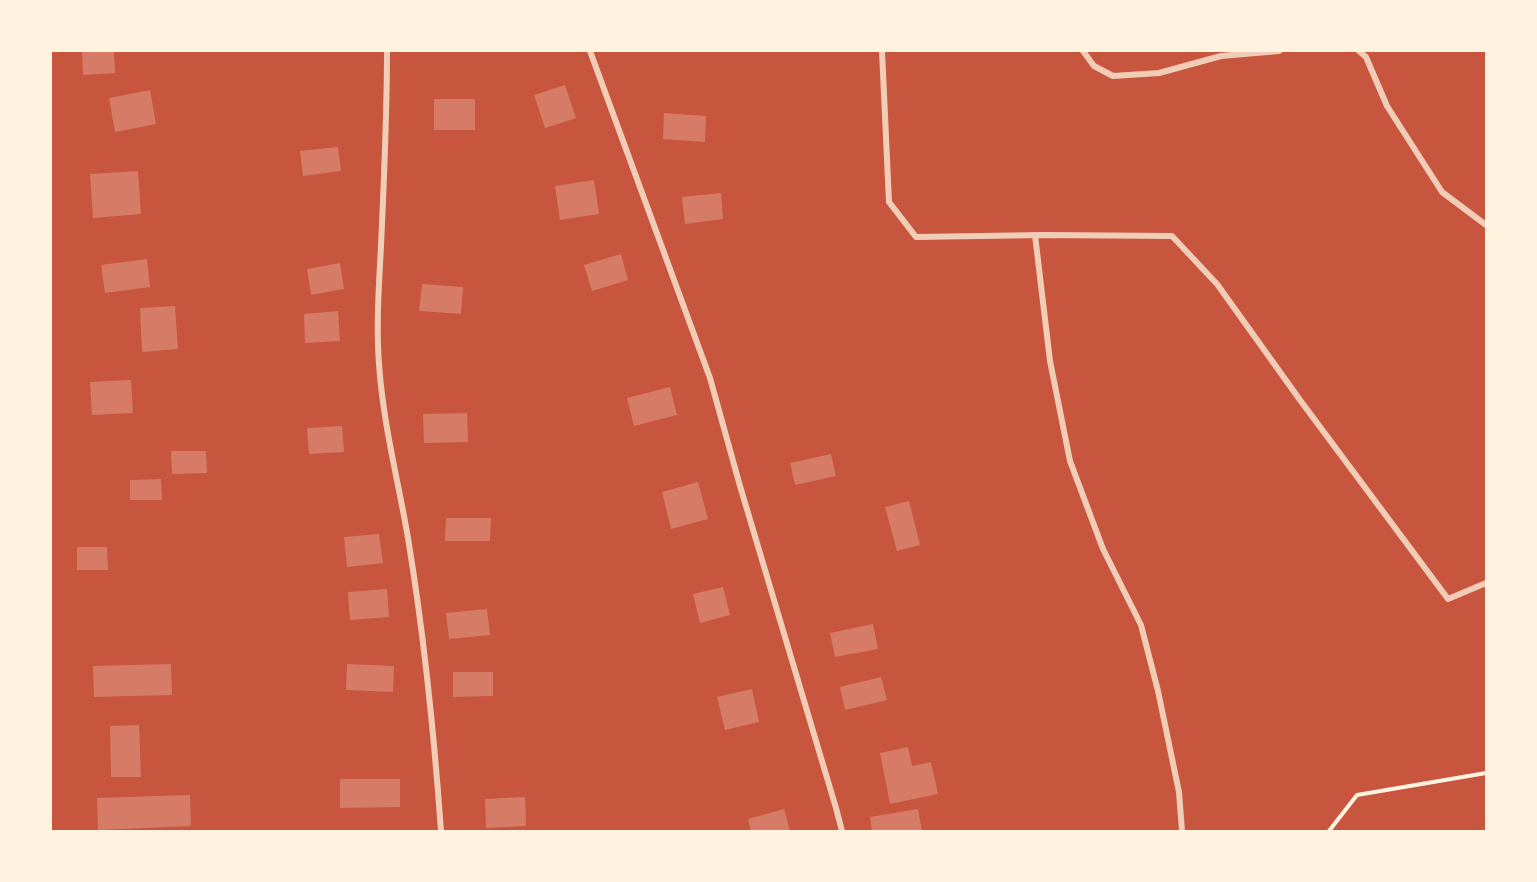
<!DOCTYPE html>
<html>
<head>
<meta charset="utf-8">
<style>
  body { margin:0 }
  #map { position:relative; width:1537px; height:882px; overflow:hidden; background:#c8553d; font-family:Helvetica,sans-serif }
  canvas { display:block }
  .frame { position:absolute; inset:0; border:52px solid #fff3e0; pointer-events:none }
</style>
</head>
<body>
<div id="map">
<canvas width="1537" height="882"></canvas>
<div class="frame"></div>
</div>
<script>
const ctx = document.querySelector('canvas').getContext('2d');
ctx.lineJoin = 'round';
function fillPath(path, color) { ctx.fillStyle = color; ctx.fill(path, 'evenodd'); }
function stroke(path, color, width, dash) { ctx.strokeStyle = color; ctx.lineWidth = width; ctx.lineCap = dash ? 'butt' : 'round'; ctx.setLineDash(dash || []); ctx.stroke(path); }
fillPath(new Path2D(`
  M82 51H114L115 73 83 75Z
  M565 85 576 118 545 128 534 95Z
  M150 90 156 124 115 132 109 98Z
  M434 99H475V130H434Z
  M664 113 706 116 705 142 663 139Z
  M338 147 341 171 303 176 300 151Z
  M138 171 141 214 93 218 90 174Z
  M594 180 599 214 560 220 555 186Z
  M721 193 723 219 685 224 682 197Z
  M621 254 628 280 592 291 584 265Z
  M147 259 150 287 105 293 101 265Z
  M340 263 344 289 311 295 307 269Z
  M422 284 463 287 461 314 419 311Z
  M175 306 178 349 142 352 140 308Z
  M338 311 340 341 305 343 304 314Z
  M131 380 133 413 92 415 90 382Z
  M670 387 677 415 634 426 627 398Z
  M467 413 468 442 424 443 423 414Z
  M342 426 344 452 309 454 307 428Z
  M171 451H206L207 473 172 474Z
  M831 454 836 476 795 485 790 463Z
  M161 479 162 500H130V480Z
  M698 482 708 519 671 529 662 492Z
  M909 501 920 545 897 551 885 507Z
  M446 518H491L490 541H445Z
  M379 534 383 563 347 567 344 537Z
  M77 547H107L108 570H77Z
  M723 587 730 615 700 623 693 594Z
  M387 589 389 617 350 620 348 592Z
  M487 609 490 635 449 639 446 613Z
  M873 624 878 649 835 657 830 633Z
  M171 664 172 695 94 697 93 666Z
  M347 664 394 666 393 692 346 690Z
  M453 672H493V696L453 697Z
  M881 677 887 700 845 710 840 687Z
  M752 689 759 722 725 730 717 697Z
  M139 725 141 777H111L110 726Z
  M908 747 912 766 931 762 938 794 890 804 880 753Z
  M340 779H400V807L340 808Z
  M190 795 191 826 98 830 97 798Z
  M525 797 526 826 486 828 485 799Z
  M784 809 790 831H751L748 819Z
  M918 809 922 831H872L870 817Z`), '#d67c66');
stroke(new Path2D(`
  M1329 831 1357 795 1486 773`), '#fff3e0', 4);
stroke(new Path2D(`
  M387 51C387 116 384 181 381 246 379 285 376 325 379 364 383 423 398 480 408 538 424 635 434 733 441 831
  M590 51 710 378 740 486 836 808 842 831
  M882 51 889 202 916 237 1044 235 1172 236 1217 284 1300 400 1448 599 1486 583
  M1083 51 1094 66 1113 76 1159 73 1221 56 1279 51
  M1359 51 1366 57 1387 106 1442 192 1486 225
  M1035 235 1050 361 1070 461 1103 549 1141 625 1158 691 1179 792 1182 831`), '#f1ccb7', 6);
</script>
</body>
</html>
